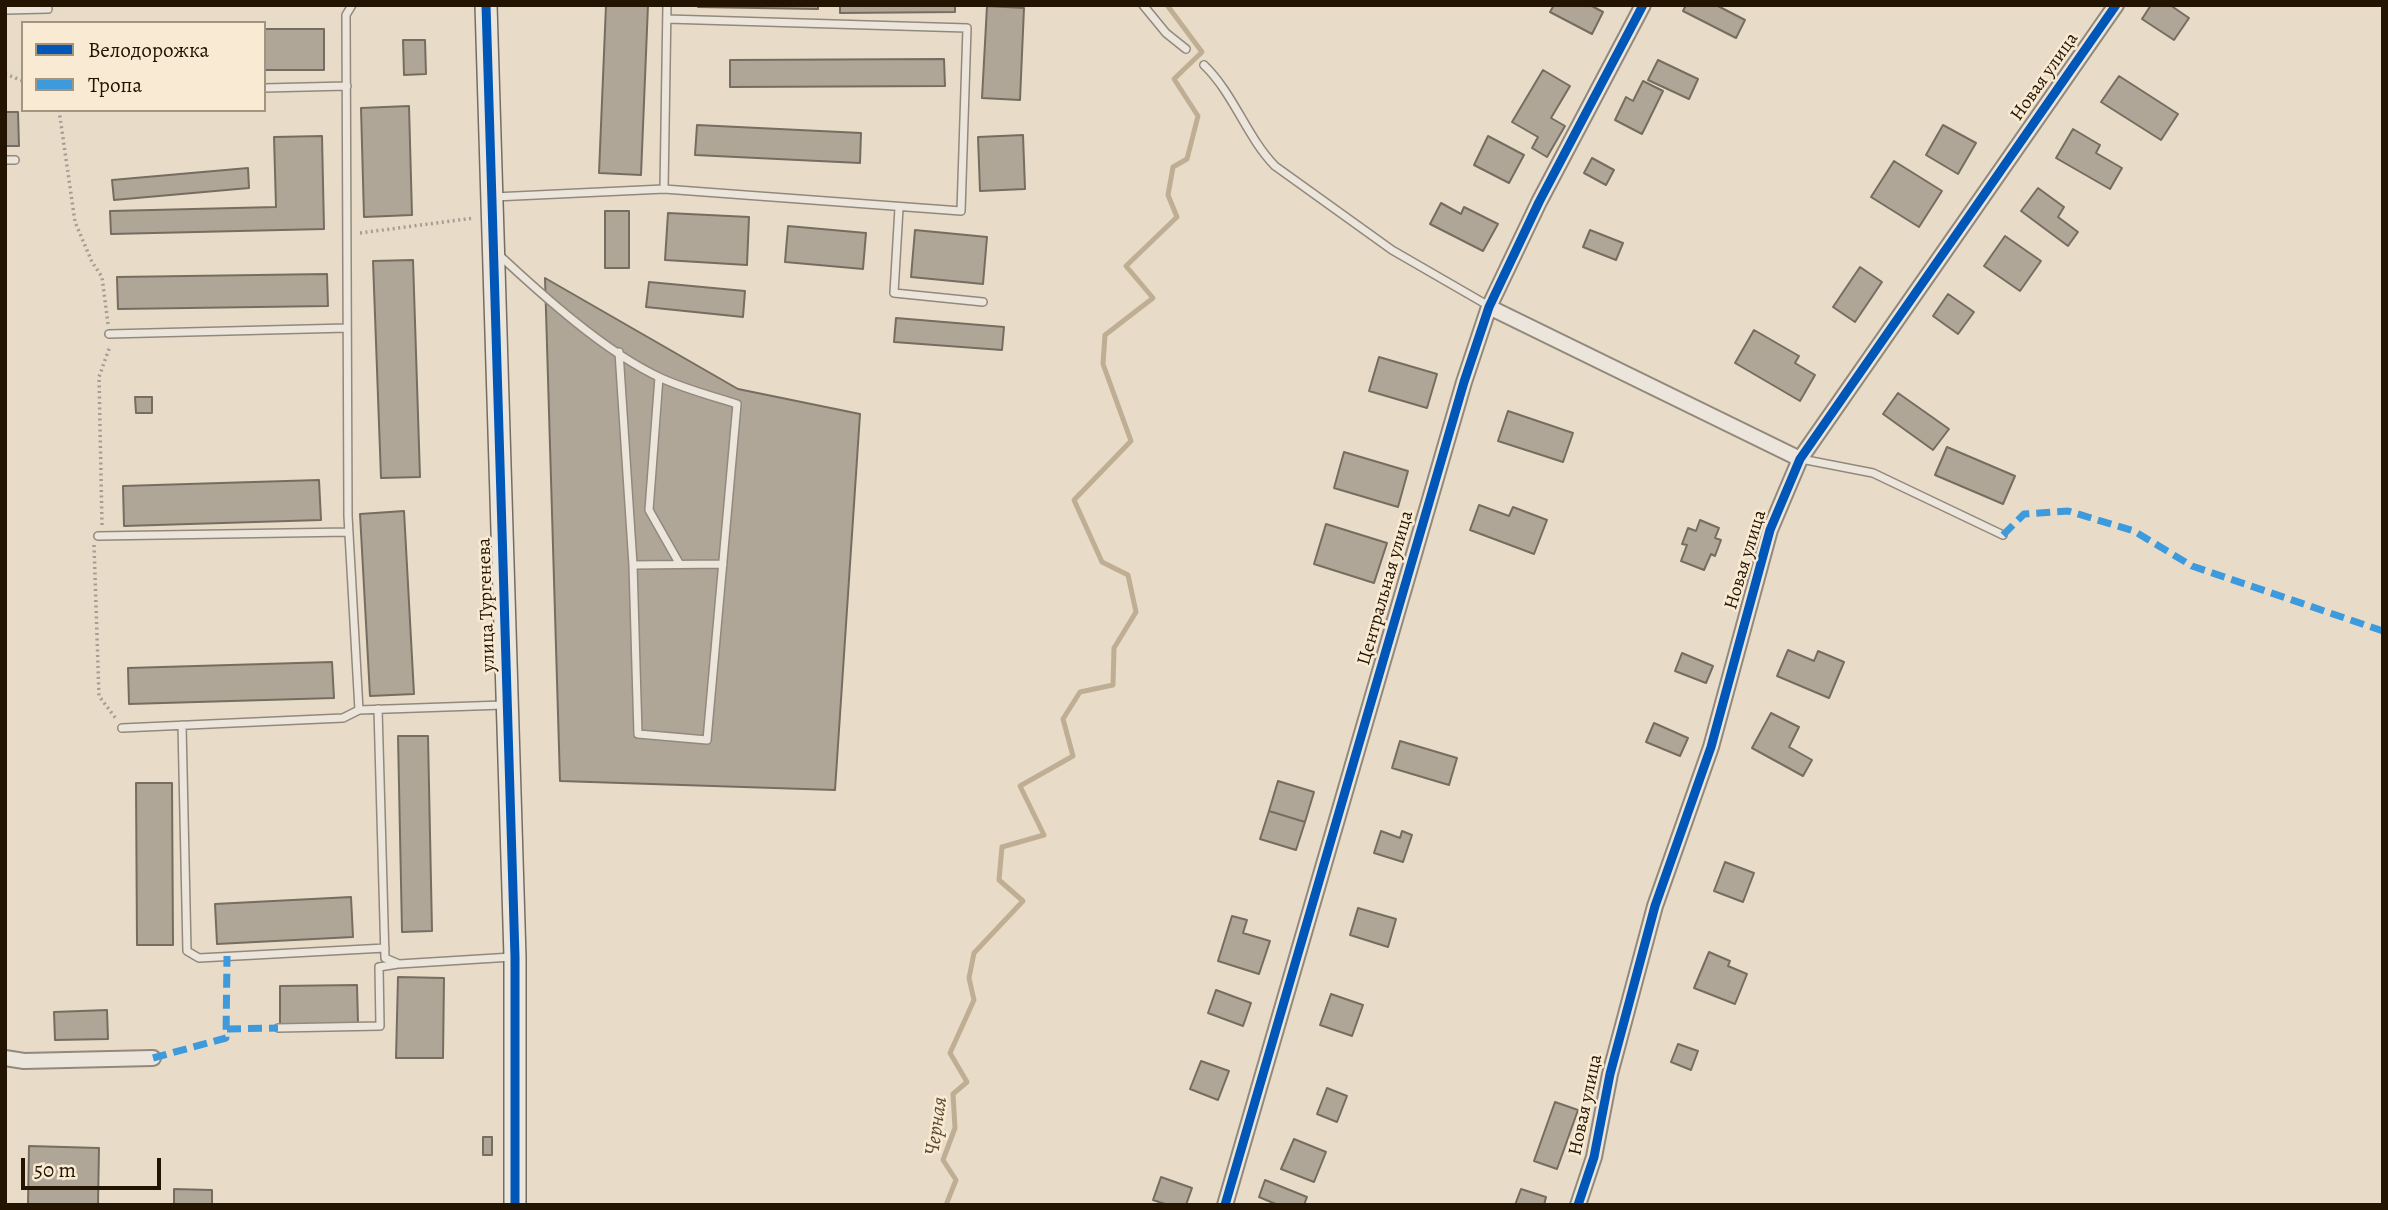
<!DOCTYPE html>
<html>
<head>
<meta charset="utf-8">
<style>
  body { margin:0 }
  #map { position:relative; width:2388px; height:1210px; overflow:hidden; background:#e8dcc8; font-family:Alegreya,serif }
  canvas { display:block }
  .frame { position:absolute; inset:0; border:7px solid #231301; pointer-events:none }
  .legend { position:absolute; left:21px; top:21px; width:245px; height:91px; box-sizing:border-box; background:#f8ead3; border:2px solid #a3947f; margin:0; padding:9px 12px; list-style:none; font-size:21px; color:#231301 }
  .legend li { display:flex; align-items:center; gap:14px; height:35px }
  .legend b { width:35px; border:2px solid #a3947f }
  .scale { position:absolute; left:21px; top:1158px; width:140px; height:32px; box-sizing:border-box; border:4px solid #231301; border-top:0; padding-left:9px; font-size:21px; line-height:24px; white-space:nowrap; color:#231301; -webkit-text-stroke:5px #f8ead3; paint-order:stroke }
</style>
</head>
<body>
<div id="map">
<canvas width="2388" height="1210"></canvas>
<div class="frame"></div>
<ul class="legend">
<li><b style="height:9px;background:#0057b8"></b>Велодорожка</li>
<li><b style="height:9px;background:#3c9add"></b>Тропа</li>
</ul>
<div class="scale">50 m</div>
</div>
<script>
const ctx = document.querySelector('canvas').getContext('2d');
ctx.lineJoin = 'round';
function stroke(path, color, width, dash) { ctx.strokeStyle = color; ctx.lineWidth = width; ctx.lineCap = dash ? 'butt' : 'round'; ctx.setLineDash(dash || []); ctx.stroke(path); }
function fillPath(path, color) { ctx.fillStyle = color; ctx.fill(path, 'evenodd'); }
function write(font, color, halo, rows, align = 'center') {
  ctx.font = font + ' Alegreya,serif'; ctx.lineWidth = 5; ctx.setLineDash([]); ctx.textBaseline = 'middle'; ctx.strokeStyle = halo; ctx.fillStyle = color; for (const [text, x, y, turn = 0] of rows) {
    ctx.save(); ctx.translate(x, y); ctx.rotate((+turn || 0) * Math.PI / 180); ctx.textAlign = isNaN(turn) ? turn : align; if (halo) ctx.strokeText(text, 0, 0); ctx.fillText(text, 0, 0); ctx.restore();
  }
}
stroke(new Path2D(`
  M946 1205 956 1180 943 1160 955 1128 953 1094 967 1082 950 1053 974 1000 969 978 974 953 1023 901 999 880 1002 847 1044 835 1020 786 1073 756 1063 719 1080 692 1113 685 1114 648 1136 612 1128 575 1102 562 1074 500 1131 441 1103 364 1105 335 1153 298 1126 266 1177 217 1168 195 1173 167 1187 159 1198 116 1174 79 1202 52 1167 5`), '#bfae93', 5);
const building = new Path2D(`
  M606 5H648L641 175 599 173Z
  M698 5H818V9L698 7Z
  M840 5H955V12L840 13Z
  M1554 5H1590L1603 12 1592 34 1550 12Z
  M1686 5H1716L1745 20 1736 38 1683 11Z
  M2151 5H2170L2189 18 2174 40 2142 19Z
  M987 6 1024 8 1020 100 982 98Z
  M264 29H324V70H264Z
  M403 40H425L426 74 404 75Z
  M944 59 945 86 730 87V60Z
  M1658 60 1698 79 1689 99 1648 80Z
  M1543 70 1570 86 1551 118 1565 126 1547 157 1532 148 1538 137 1512 122Z
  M2119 76 2178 114 2161 140 2101 102Z
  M1643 81 1663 91 1642 134 1615 120 1626 97 1633 101Z
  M409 106 412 215 364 217 361 108Z
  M5 112H18L19 146H5Z
  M697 125 861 133 860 163 695 155Z
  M1943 125 1976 143 1958 174 1926 155Z
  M2073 129 2100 145 2096 153 2122 168 2110 189 2056 158Z
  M1023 135 1025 189 980 191 978 137Z
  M322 136 324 229 111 234 110 211 276 207 274 137Z
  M1488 136 1524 155 1509 183 1474 165Z
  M1592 158 1614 170 1606 185 1584 173Z
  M1894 161 1942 191 1919 227 1871 197Z
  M248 168 249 188 114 200 112 180Z
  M2038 188 2064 207 2058 217 2078 232 2068 246 2021 211Z
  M1441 203 1461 214 1464 207 1498 224 1483 251 1430 224Z
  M605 211H629V268H605Z
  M668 213 749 217 747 265 665 260Z
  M788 226 866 233 863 269 785 262Z
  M915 230 987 237 983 284 911 277Z
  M1590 230 1623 243 1616 260 1583 247Z
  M2005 236 2041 261 2020 291 1984 266Z
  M413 260 420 477 381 478 373 261Z
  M1860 267 1882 282 1855 322 1833 307Z
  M327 274 328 306 118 309 117 277Z
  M545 278 738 389 860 414 835 790 560 781Z
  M649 282 745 291 743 317 646 307Z
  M1948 294 1974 312 1958 334 1933 316Z
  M896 318 1004 327 1002 350 894 342Z
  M1754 330 1799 356 1795 363 1815 375 1800 401 1735 363Z
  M1379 357 1437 374 1427 408 1369 391Z
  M1898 393 1949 429 1933 450 1883 414Z
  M135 397H152V413H136Z
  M1508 411 1573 433 1563 462 1498 441Z
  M1947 447 2015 476 2003 504 1935 475Z
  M1344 452 1408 471 1398 507 1334 488Z
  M319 480 321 520 124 526 123 486Z
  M1479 505 1509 516 1513 507 1547 520 1534 554 1470 530Z
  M404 511 414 694 370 696 360 514Z
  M1700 520 1719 528 1715 538 1721 540 1715 556 1711 554 1704 570 1681 561 1687 545 1682 544 1688 528 1696 531Z
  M1326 524 1387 543 1374 583 1314 564Z
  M1788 650 1814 661 1818 651 1844 662 1829 698 1777 676Z
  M1682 653 1713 666 1706 683 1675 671Z
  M332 662 334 698 129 704 128 668Z
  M1771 713 1799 727 1789 747 1812 760 1803 776 1752 748Z
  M1654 723 1688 738 1680 756 1646 742Z
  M398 736H428L432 931 402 932Z
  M1400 741 1457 758 1449 785 1392 768Z
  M1278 781 1314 792 1305 822 1269 811Z
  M136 783H172L173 945H137Z
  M1269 811 1305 822 1296 850 1260 839Z
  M1381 831 1400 838 1402 831 1412 835 1403 862 1374 853Z
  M1725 862 1754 873 1743 902 1714 891Z
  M351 897 353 937 217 944 215 904Z
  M1358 908 1396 919 1388 947 1350 935Z
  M1232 916 1247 920 1243 933 1270 941 1259 974 1218 961Z
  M1709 952 1730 961 1728 966 1747 974 1735 1004 1694 988Z
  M398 977 444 978 443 1058H396Z
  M357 985 358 1024 280 1025V986Z
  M1216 990 1251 1003 1243 1026 1208 1013Z
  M1331 994 1363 1005 1352 1036 1320 1025Z
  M107 1010 108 1039 55 1040 54 1012Z
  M1678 1044 1698 1051 1691 1070 1671 1062Z
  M1201 1061 1229 1071 1218 1100 1190 1089Z
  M1327 1088 1347 1096 1337 1122 1317 1114Z
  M1555 1102 1578 1110 1557 1169 1534 1161Z
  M483 1137H492V1155H483Z
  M1294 1139 1326 1152 1314 1182 1281 1169Z
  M29 1146 99 1148 98 1205H28Z
  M1161 1177 1192 1188 1186 1205H1168L1153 1200Z
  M1265 1180 1307 1197 1304 1205H1278L1259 1197Z
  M174 1189 212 1190V1205H174Z
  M1521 1189 1546 1197 1544 1205H1515Z`);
fillPath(building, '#afa698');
stroke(building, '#766d61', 2);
const lane = new Path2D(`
  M352 5 346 15 348 516 359 710
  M1143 5 1166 33 1186 49
  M5 10 48 9
  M1204 65C1234 94 1246 136 1275 166L1392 250 1489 306
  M264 88 347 86
  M5 160H15
  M664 189 667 5
  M494 197 664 189 961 211 967 28 667 19
  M899 208 894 293 983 302
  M497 253C541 294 606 353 661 378 685 389 712 396 737 404L707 740 638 734 633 565 619 352
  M109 334 347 328
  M659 377 649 510 679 563
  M1801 459 1873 473 2003 535
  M98 536 349 532
  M633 565 723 564
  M378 709 385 958 399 964 512 957
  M182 725 187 951 199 958 385 948
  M122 728 343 718 359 710 503 705
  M278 1028 380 1026 379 967 398 964`);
const street = new Path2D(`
  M1489 307 1800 459
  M5 1058 24 1061 153 1058
  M1225 1205 1464 382 1489 307 1539 202 1643 5
  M1578 1205 1594 1157 1610 1074 1655 906 1711 747 1770 530 1800 459 2116 5`);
const secondary = new Path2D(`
  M486 5 515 957V1205`);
stroke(lane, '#92897c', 10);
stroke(street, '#92897c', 18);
stroke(secondary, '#766d61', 24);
stroke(new Path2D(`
  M5 74 23 81
  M59 110 75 222 92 262 102 277 108 324
  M360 233 474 218
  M102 525 99 377 110 346
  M94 545 99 696 117 720`), '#a39d94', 3.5, [2, 3.5]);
stroke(lane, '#ebe5dc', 7);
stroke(street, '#ebe5dc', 14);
stroke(secondary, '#ebe5dc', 21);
stroke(new Path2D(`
  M2003 535 2024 514 2068 511 2134 531 2192 566 2383 631
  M227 1029 278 1028
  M153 1058 226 1038 227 956`), '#3c9add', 7, [14, 7]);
stroke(new Path2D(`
  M486 5 515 957V1205
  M1225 1205 1464 382 1489 307 1539 202 1643 5
  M1578 1205 1594 1157 1610 1074 1655 906 1711 747 1770 530 1800 459 2116 5`), '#0057b8', 9);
write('19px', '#231301', '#f8ead3', [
  ["Новая улица",2045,77,-55],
  ["Новая улица",1746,560,-73],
  ["Центральная улица",1386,588,-74],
  ["улица Тургенева",487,605,-92],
  ["Новая улица",1586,1105,-78]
]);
write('italic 21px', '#5b4932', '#f8ead3', [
  ["Черная",937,1126,-82]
]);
</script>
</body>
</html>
